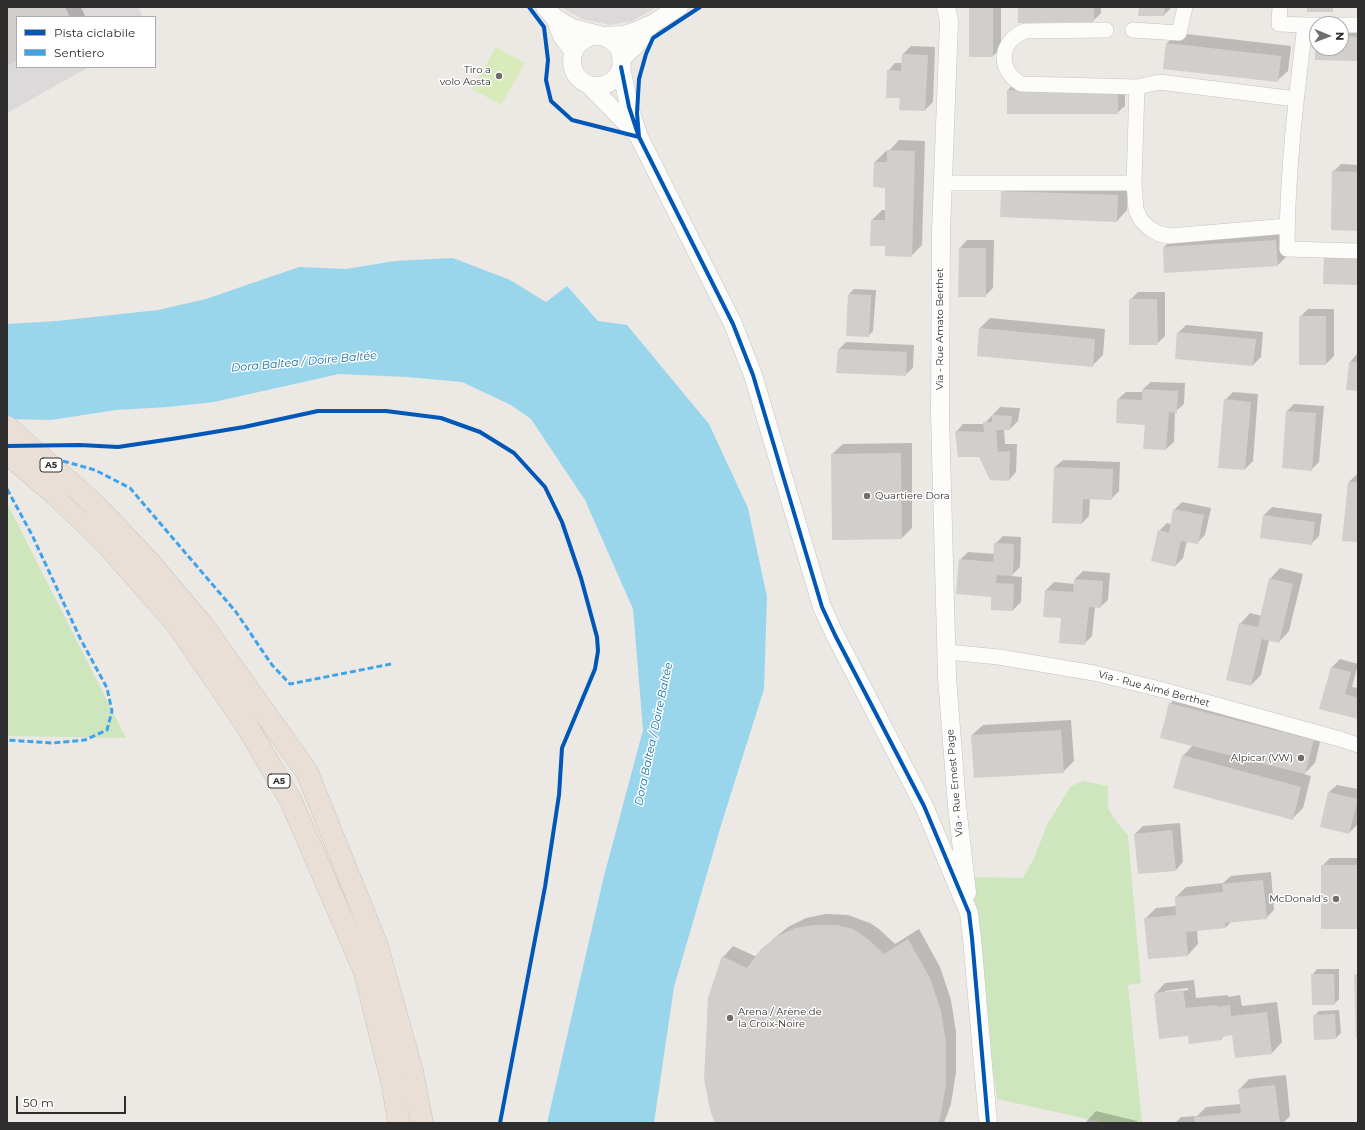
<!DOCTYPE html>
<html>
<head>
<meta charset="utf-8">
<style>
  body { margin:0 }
  #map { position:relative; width:1365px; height:1130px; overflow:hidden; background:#ece8e4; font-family:Montserrat,sans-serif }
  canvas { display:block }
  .frame { position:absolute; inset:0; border:8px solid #2e2e2e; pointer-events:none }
  .legend { position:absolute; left:16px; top:16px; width:140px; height:52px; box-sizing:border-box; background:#fff; border:1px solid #ababab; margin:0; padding:5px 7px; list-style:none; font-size:12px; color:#2e2e2e }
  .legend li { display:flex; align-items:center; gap:8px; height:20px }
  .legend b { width:20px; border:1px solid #ababab }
  .north { position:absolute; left:1309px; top:16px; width:40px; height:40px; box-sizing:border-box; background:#fff; border:1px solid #ababab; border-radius:50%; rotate:91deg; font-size:11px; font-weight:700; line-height:16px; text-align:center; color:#2e2e2e }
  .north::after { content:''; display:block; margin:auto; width:14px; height:18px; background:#706f6e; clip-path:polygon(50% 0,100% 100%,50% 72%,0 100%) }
  .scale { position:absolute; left:16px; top:1096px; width:110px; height:18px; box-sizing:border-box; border:2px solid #2e2e2e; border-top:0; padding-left:5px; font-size:12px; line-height:14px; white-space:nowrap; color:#2e2e2e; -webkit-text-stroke:3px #fff; paint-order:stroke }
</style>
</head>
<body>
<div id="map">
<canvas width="1365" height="1130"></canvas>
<div class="frame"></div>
<ul class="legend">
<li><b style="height:5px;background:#0057b8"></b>Pista ciclabile</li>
<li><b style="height:5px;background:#3ea3eb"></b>Sentiero</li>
</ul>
<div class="north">N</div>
<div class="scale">50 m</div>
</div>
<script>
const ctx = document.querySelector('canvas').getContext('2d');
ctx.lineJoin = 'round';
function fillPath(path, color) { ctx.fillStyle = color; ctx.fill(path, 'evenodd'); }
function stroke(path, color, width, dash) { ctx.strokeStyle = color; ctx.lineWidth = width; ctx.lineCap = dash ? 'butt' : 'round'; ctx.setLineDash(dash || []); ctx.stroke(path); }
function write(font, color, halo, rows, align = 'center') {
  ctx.font = font + ' Montserrat,sans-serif'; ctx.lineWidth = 3; ctx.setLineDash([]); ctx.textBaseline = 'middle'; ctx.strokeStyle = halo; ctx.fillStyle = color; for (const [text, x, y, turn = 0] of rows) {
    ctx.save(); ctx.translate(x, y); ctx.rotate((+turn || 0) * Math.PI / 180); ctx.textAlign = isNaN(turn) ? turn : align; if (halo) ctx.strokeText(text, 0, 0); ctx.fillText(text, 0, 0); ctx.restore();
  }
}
fillPath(new Path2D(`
  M7 7H138L143 17H17V67H89L7 113Z
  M561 7H657L632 21 610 25 582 19Z`), '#dcd9db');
fillPath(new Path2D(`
  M7 503 126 738 7 736Z
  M1083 781 1108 786V808L1113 817 1128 836 1141 983 1128 985 1142 1123H1106L997 1099 982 992 971 877 1023 878 1034 858 1048 823 1071 786Z`), '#cee6be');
fillPath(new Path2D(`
  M496 47 525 63 501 105 472 89Z`), '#d9eabb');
fillPath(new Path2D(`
  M453 258 510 280 546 302 567 286 598 321 627 325 709 424 748 508 767 597 764 689 722 822 674 987 654 1123H547L604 876 643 730 633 609 585 500 531 419 511 405 462 382 407 377 339 374 214 402 168 407 116 410 51 420 7 419V324L57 321 158 310 206 299 299 267 346 269 395 261Z`), '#99d6ec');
fillPath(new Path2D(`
  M7 7H81L85 16 84 17H17V59L7 64Z
  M970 7H1001V48L993 56Z
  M1019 7H1101V13L1093 21Z
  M1140 7H1172L1164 15Z
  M1341 29H1358V60L1316 59V36L1317 35V48H1341Z
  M1178 33 1291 46 1288 71 1277 81 1164 68 1167 43Z
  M911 46 935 47 933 102 925 110 901 97 888 71 895 63H902L903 54Z
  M1016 82 1125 83V106L1117 113H1008V90Z
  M899 140 925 141 922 245 911 256 886 245 872 220 882 210H886V187L874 186 875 162 886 151 888 152Z
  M1341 164 1358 165V230L1333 172Z
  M1013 181 1128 185 1127 210 1117 221 1002 191Z
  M1287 230 1288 255 1278 265 1164 247 1174 237Z
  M967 240H994L993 288 985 296 960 248Z
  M854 289 876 290 873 331 868 336 849 294Z
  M1138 292H1165V336L1157 344 1130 300Z
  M1308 309H1334V356L1326 364 1300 317Z
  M990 318 1105 329 1103 355 1092 366 980 328Z
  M1186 325 1263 332 1261 357 1253 365 1178 333Z
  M846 342 914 345 913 368 905 375 838 350Z
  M1357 354H1358V390L1350 362Z
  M1151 382 1185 383 1184 404 1175 412 1174 442 1166 449 1146 424 1118 399 1126 392H1143V389Z
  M1233 392 1258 394 1253 461 1245 469 1225 400Z
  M1294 404 1324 406 1319 462 1311 470 1287 411Z
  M1000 407 1020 408 1018 421 1010 429H1004L1005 444H1017L1016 472 1009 480 980 456 956 432 963 424H985V423Z
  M912 443V528L902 538 833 539 832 454 843 444Z
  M1063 460 1120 462 1119 491 1111 499 1090 498 1089 516 1082 523 1055 467Z
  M1357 474H1358V541L1343 540 1349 482Z
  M1182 502 1211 508 1205 535 1197 543 1187 541 1183 558 1175 566 1159 531 1167 523 1171 524 1174 510Z
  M1272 507 1322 514 1319 536 1311 544 1261 537 1264 515Z
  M1003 536 1021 537 1020 567 1011 576 1022 577 1021 602 1013 610 992 596 960 560 968 552 995 554V544Z
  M1280 568 1303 574 1289 631 1279 642 1269 640 1261 675 1251 685 1240 624 1250 613 1262 616 1270 579Z
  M1083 571 1110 573 1108 600 1100 607H1095L1092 636 1084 644 1062 618 1044 616 1046 590 1054 582 1075 584V579Z
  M1340 659 1358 664 1352 687 1358 688V718L1321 708 1332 667Z
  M1180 693 1323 729 1315 763 1304 774 1311 776 1303 808 1292 819 1183 756 1193 745 1170 704Z
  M1071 720 1074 761 1063 772 972 735 983 725Z
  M1337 785 1358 789V820L1357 825 1349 833 1329 792Z
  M1180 823 1183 862 1176 870 1135 834 1143 826Z
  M1330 858H1358V927L1357 928 1322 866Z
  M1271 872 1274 910 1266 918 1232 921 1226 927 1197 930 1198 944 1188 955 1145 919 1156 908 1177 906 1176 897 1186 887 1223 883 1231 876Z
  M826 914 848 915 870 923 879 929 895 944 919 929 940 967 951 1000 956 1032V1072L951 1104 944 1123H716L723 957 733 946 757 957 773 939 788 927 806 918Z
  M1317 969H1339V999L1334 1004 1312 975Z
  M1194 980 1196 998 1228 995V997L1240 995 1242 1006 1277 1002 1282 1042 1272 1053 1233 1034 1225 1035 1221 1039 1189 1035 1155 994 1165 983ZM1188 988V990L1165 993V991Z
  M1339 1010 1341 1033 1336 1038 1314 1016 1319 1011Z
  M1286 1075 1290 1116 1283 1123H1175L1181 1117 1197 1116 1206 1107 1241 1104 1239 1090 1249 1079Z
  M1096 1111 1137 1121 1136 1123H1085Z`), '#0003');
fillPath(new Path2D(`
  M7 7H65L70 17H17V60L7 66Z
  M969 7 993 8V57H969Z
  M1018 7H1094V22L1018 23Z
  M1139 7H1165L1164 16H1138Z
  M1307 7H1333V12H1307Z
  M1315 36H1317V48H1341V36L1358 37V61L1315 60Z
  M1166 43 1281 56 1278 82 1163 69Z
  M902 54 928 55 925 111 899 110 900 98H886L887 70 901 71Z
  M1007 90H1118V114H1007Z
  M887 150 915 151 912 257 885 256V246H870L871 220H885V188L873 187 874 162H887Z
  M1332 171 1358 172V231L1331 230Z
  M1001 191 1118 195 1117 222 1000 217Z
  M1276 240 1278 266 1164 273 1163 247Z
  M959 248H986V297H958Z
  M1324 257 1358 258V285L1323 284Z
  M848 294 871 295 869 337 846 336Z
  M1129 299H1157L1158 345H1129Z
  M1299 316H1326V365H1299Z
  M979 328 1095 339 1093 367 977 356Z
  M1177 332 1256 339 1253 366 1175 359Z
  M838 349 907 352 906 376 836 373Z
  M1349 362H1358V391L1346 390Z
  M1142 389 1178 391 1177 413 1169 412 1166 450 1143 449 1145 425 1116 423 1117 399 1142 400Z
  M1224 399 1251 402 1245 470 1218 468Z
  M1286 411 1316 413 1312 471 1282 468Z
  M992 415 1012 416 1010 430H996L998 452 1010 451 1009 481 990 480 979 457H958L955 431 984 432 983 422H992Z
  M901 453 902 539 832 540 831 454Z
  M1054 467 1113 469 1112 500 1083 499 1082 524 1052 523Z
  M1348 482H1358V542L1342 541Z
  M1173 509 1204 515 1198 544 1181 541 1175 567 1151 561 1158 530 1169 533Z
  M1263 515 1315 522 1312 545 1260 538Z
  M994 543 1014 544 1013 576 997 575 996 583 1014 584 1013 611 991 610V597L956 594 959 559 993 562Z
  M1269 578 1293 584 1279 643 1262 639 1251 686 1226 680 1239 623 1258 627Z
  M1074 579 1103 581 1101 608 1089 607 1085 645 1059 643 1061 618 1043 617 1045 590 1073 592Z
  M1331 667 1351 672 1345 694 1358 698V719L1319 709Z
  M1169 703 1314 740 1305 774 1160 738Z
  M1061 730 1064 773 974 778 971 735Z
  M1182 755 1301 787 1293 820 1173 788Z
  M1328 792 1358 799 1349 834 1320 827Z
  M1172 830 1176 871 1138 874 1134 834Z
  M1321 865H1357V929H1321Z
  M1263 880 1267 919 1225 923 1226 928 1186 932 1188 956 1148 959 1144 918 1176 915 1175 897 1223 892 1222 884Z
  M815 925H837L853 929 869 940 884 954 908 939 930 978 941 1011 946 1043V1084L941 1115 938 1123H715L710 1110 704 1079 706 1041 708 998 722 956 747 968 761 949 776 937 795 928Z
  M1311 974H1334L1335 1005H1312Z
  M1358 974V1038H1356L1354 975Z
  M1183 990 1186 1008 1217 1005 1218 1007 1230 1005 1231 1016 1267 1012 1272 1054 1235 1058 1232 1035 1221 1037 1222 1040 1189 1044 1188 1036 1159 1039 1154 993Z
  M1335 1014 1336 1039 1314 1040 1313 1015Z
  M1275 1085 1280 1123H1195L1194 1117 1241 1113 1238 1089Z`), '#d1cecb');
const minor = new Path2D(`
  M1280 7 1279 24 1305 25
  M1317 25H1305C1296 99 1287 174 1287 249L1358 251
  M1341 25H1358
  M1106 30 1025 31C999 42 997 69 1021 84L1137 87 1159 82 1296 99
  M1133 30 1179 33 1185 7
  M1137 87 1134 183 1136 210 1141 220 1149 228 1159 234 1170 236 1287 226
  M943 183H1134
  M947 652 999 657 1094 673 1159 689 1340 739 1358 745`);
const tertiary = new Path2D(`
  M545 7 555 18 562 36 574 52
  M946 7 949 21 941 232 940 414 947 677 957 806 967 893
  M555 18 572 28 603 36 624 35 636 31 652 24 679 7
  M572 61a25 25 0 1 1 50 0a25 25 0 1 1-50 0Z
  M621 59 637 44 651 25
  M621 67 629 107 639 137 733 324 753 375 822 607 835 635 924 806 969 913 972 938 988 1123
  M589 85 636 133`);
const motorway = new Path2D(`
  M56 495 103 540 177 624 247 726 291 801 365 972 393 1086 399 1123
  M94 504 149 562 203 626 307 772 377 946 412 1071 422 1123`);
stroke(minor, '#c5c4c5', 16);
stroke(tertiary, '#c5c4c5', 19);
stroke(motorway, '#c6c5c4', 23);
stroke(minor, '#fcfcfb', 15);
stroke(tertiary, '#fcfcfb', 18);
stroke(motorway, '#eadfd6', 22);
const motorwayBridge = new Path2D(`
  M7 427 94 504
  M7 453 56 495`);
stroke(motorwayBridge, '#c6c5c4', 23, []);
stroke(motorwayBridge, '#eadfd6', 22);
stroke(new Path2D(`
  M63 461 95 470 130 488 236 612 272 665 290 684 391 664
  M7 489 32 535 80 638 107 688 112 711 107 730 85 740 53 743 7 740`), '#3ea3eb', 3, [6, 3]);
stroke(new Path2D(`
  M529 7 544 27 548 60 546 80 551 101 572 120 639 137 637 113 639 79 646 54 653 38 700 7
  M621 67 629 107 639 137 733 324 753 375 822 607 835 635 924 806 969 913 972 938 988 1123
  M7 446 80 445 118 447 178 438 244 427 318 411H386L441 418 480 432 514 453 545 487 562 522 581 578 597 637 598 651 595 669 562 748 559 795 545 887 500 1123`), '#0057b8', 4);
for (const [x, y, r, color] of [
  [499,76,4,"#706f6e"],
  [867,496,4,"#706f6e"],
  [1301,758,4,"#706f6e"],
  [1336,899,4,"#706f6e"],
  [730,1018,4,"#706f6e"]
]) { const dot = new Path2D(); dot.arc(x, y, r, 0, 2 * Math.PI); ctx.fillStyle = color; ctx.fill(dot); stroke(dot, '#fff', 1.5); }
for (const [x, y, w] of [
  [51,465,22],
  [279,781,22]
]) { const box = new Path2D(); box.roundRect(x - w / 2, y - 7, w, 14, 3); ctx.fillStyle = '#fff'; ctx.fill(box); stroke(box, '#2e2e2e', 1); }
write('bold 9px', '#2e2e2e', null, [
  ["A5",51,465],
  ["A5",279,781]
]);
write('10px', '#2e2e2e', '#fff', [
  ["Tiro a",491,70],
  ["volo Aosta",491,82],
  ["Quartiere Dora",875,496,"left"],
  ["Alpicar (VW)",1293,758],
  ["McDonald's",1328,899],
  ["Arena / Arène de",738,1012,"left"],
  ["la Croix-Noire",738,1024,"left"]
], 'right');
write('10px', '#2e2e2e', '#fff', [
  ["Via - Rue Amato Berthet",940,329,-90],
  ["Via - Rue Aimé Berthet",1154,689,15],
  ["Via - Rue Ernest Page",955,783,-95]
]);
write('italic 11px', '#0d6fa3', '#fff', [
  ["Dora Baltea / Doire Baltée",304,362,-5],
  ["Dora Baltea / Doire Baltée",654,734,-78]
]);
</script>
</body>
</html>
